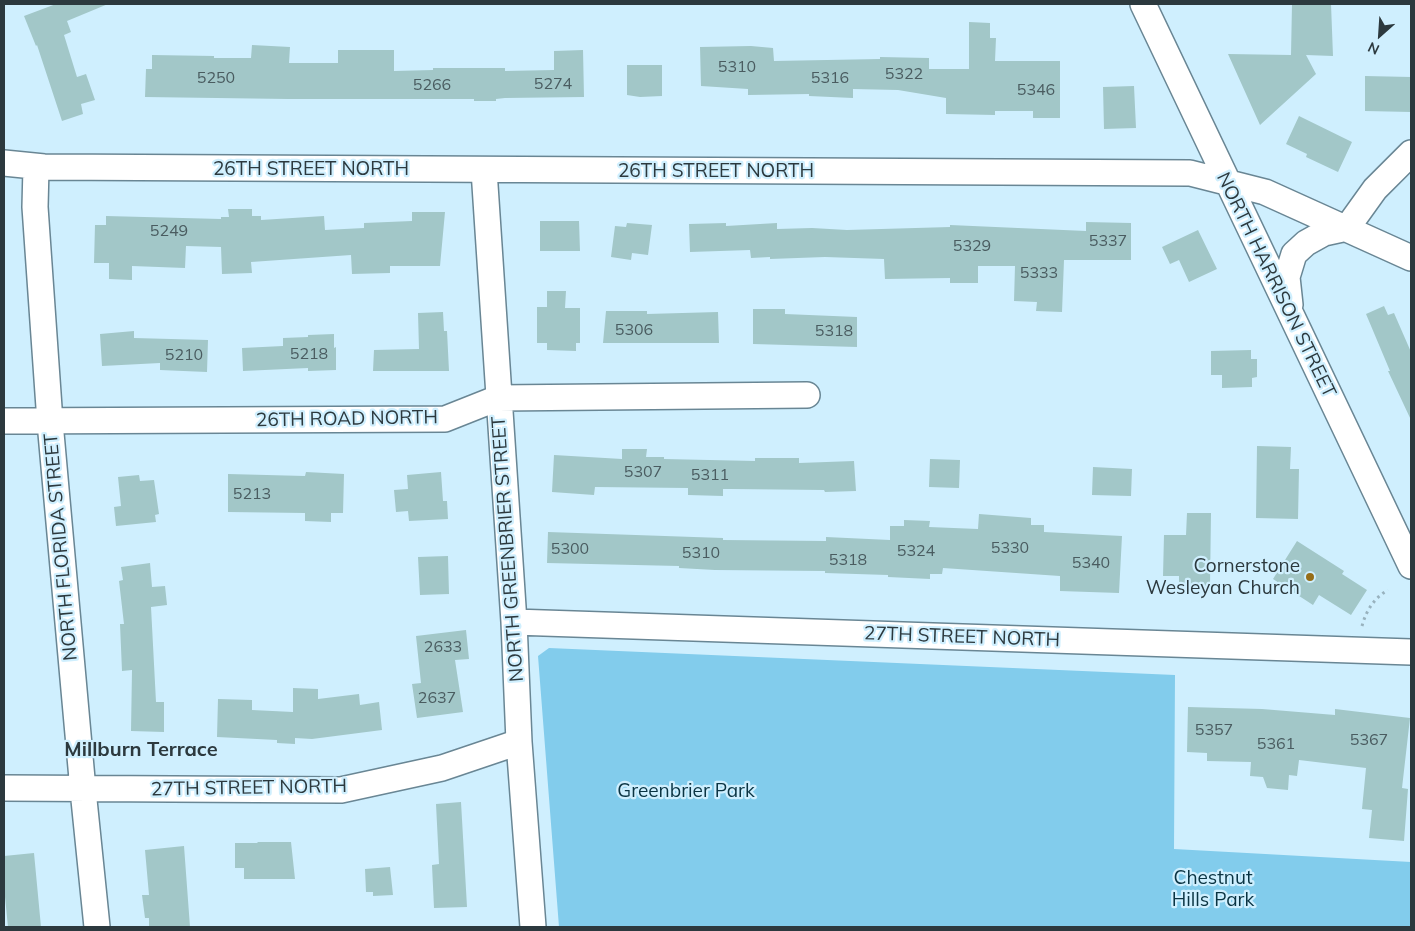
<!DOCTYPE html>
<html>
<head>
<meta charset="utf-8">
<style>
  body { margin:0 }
  #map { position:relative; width:1415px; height:931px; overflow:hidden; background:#cfeffe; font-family:Mulish,sans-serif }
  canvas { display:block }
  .frame { position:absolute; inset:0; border:5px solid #2c393e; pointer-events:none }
  .north { position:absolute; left:1355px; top:10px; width:50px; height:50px; -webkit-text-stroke:4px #cfeffe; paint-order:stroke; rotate:206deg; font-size:14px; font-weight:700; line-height:20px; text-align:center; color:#2c393e }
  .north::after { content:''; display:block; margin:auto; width:18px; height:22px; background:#2c393e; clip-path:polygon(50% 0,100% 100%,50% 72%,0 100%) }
</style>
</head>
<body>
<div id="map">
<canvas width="1415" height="931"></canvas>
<div class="frame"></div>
<div class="north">N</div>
</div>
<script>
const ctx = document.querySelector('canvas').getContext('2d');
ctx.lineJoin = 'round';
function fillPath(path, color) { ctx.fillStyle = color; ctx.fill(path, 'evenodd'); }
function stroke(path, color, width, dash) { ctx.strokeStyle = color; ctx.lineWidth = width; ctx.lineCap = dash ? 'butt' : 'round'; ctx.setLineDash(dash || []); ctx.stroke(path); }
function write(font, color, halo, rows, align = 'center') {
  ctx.font = font + ' Mulish,sans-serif'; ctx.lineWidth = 4.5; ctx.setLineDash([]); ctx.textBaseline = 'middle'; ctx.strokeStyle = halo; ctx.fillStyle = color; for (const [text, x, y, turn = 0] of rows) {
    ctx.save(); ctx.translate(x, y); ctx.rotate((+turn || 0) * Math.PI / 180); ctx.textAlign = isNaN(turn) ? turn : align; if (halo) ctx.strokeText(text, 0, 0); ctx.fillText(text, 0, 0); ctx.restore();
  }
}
fillPath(new Path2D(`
  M549 648 1175 675 1174 849 1411 862V927H559L538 656Z`), '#82ccec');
fillPath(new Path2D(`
  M56 4H108L67 21 71 32 64 35 77 77 86 74 95 100 81 104 83 114 62 121 37 45 36 46 24 16Z
  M1292 4H1331L1333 56 1306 55 1316 74 1260 125 1228 54 1291 55Z
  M969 22 990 23V38H996L995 61H1060V118H1033V111H995V115L946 114V98L898 90 853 89V98L809 96V94L748 95V89L701 86 700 47 751 46 773 48 774 61 880 59V57L929 58V69H969Z
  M252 45 290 47 289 63H338V50H394V71L433 70V68H505V71L554 70V51L583 50 584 97 505 98 496 99V101H474V99H288L145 97 146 69H152V55L214 56V58H251Z
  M627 65H662V96L640 97 627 95Z
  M1365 76 1411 77V112L1365 111Z
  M1134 86 1136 128 1104 129 1103 87Z
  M1299 116 1352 142 1338 172 1306 157 1307 154 1286 144Z
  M228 209H252V216H261V220L324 216 325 230 364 228V223L412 221V212H445L440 266H390V273L352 274 351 255 251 262 252 273 222 274 221 247 186 246 185 268 132 266V280L109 279V263H94L95 225H106V216L221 219V217H229Z
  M540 221H579L580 251H540Z
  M1086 222 1131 223V260H1064L1062 312 1036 311 1037 302 1014 301 1015 266H978V283H950V278L885 279 884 259 825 257 770 259V257L751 258 750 250 690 252 689 224 726 223V226L777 223V229L812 228 847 230 950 227V225L1086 231Z
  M627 223 652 225 648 255 632 253 631 260 611 257 615 226 626 227Z
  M1198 230 1217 269 1189 282 1179 260 1170 264 1162 247Z
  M547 291H566L565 308H580V343H576V351L547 350V343H537V307H547Z
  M1384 306 1388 315 1394 313 1411 352V420L1388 371H1390L1366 314Z
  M753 309H785V314L857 317V347L753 344Z
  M606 311H647V314L718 312 719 343H603Z
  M443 312 444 331H447L449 371H373L374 350 419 349 418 313Z
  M134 331V338L208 340 207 372 160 370V363L102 366 100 334Z
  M334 334V348L336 347V370L308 371V368L243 371 242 348 283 346V338L308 337V335Z
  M1251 350V359H1257V377L1252 378V387L1222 388V375H1211V351Z
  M1257 446 1291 447 1290 469H1299L1298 519 1256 518Z
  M622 449H647L646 457H664V459L755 461V458H799V463L854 461 856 491 825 492 824 490 731 489H723V496L688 495V488L595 487 594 495 552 492 554 455 622 459Z
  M930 459 960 460 959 488 929 487Z
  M1093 467 1132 469 1131 496 1092 495Z
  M306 472 344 474 343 513H331V522L305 521V513L228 512V474L305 476Z
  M441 472 443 501H447L448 519 409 521 408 511 396 512 394 490 408 489 407 475Z
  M139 475 140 481 154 480 159 514 155 515 156 522 116 526 114 507 121 506 118 477Z
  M1187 513H1211L1210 586H1179V576H1163L1164 535H1186Z
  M979 514 1031 518V525H1044V532L1122 536 1119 593 1060 591V576L943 568 942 574H930V579L888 577V575L825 573V571L715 570 679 568V566L547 563 548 532 723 538V540L826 541V537L890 540V526H904V520L930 521 929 527 978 529Z
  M1297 541 1344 571 1342 574 1367 590 1351 615 1319 595 1313 605 1273 579Z
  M448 556 449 594 420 595 418 557Z
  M150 563 152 587 165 586 167 605 151 607 156 702H164V732L131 731 132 670 122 671 120 624H124L119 581 123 580 121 567Z
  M466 630 469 659 455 660 463 712 417 718 412 684 421 683 416 636Z
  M293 688 318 689V699L359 694 360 705 379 702 382 730 312 739 295 738V744L277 743V740L217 737 218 699 252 700V710L293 712Z
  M1188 707 1262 709 1335 715V709L1410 718 1402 788 1408 789 1404 841 1369 838 1372 810 1362 809 1366 768 1299 760 1297 776 1289 775 1288 790 1267 788 1263 777 1250 776 1251 762 1207 761V753L1187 752Z
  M461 802 467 907 434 908 432 865 439 864 436 804Z
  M258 842H291L295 879H244V868H235V843H257Z
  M184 846 190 927H149V918H145L142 895H149L145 850Z
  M34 853 41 927H8L4 887V856Z
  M390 867 393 895 373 896V892H366L365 869Z`), '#a2c7c8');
const minor = new Path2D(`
  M1143 4 1411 566
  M4 163 44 167 1190 173 1265 192 1411 258
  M36 167 35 207 50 422 83 790 97 927
  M484 170 514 622 519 742 533 927
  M1290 305 1287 277 1294 254 1306 243 1324 233 1347 228 1375 189 1411 153
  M4 421 445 419 498 398 807 395
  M514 622 1411 652
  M4 788 341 790 442 768 519 742`);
stroke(minor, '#698694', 28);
stroke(new Path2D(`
  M1362 626C1366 611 1374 598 1388 590`), '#98b2be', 3, [2.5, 4]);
stroke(minor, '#fff', 25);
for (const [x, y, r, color] of [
  [1310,577,5,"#966e19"]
]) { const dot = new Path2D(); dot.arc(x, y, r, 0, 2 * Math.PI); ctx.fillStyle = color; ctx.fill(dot); stroke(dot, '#cfeffe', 2); }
write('16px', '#4a5c60', null, [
  ["5310",737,67],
  ["5322",904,74],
  ["5250",216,78],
  ["5316",830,78],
  ["5274",553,84],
  ["5266",432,85],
  ["5346",1036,90],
  ["5249",169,231],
  ["5337",1108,241],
  ["5329",972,246],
  ["5333",1039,273],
  ["5306",634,330],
  ["5318",834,331],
  ["5218",309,354],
  ["5210",184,355],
  ["5307",643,472],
  ["5311",710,475],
  ["5213",252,494],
  ["5330",1010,548],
  ["5300",570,549],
  ["5324",916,551],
  ["5310",701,553],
  ["5318",848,560],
  ["5340",1091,563],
  ["2633",443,647],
  ["2637",437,698],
  ["5357",1214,730],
  ["5367",1369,740],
  ["5361",1276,744]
]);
write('19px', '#2c393e', '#cfeffe', [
  ["26TH STREET NORTH",311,169],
  ["26TH STREET NORTH",716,171],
  ["NORTH HARRISON STREET",1276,285,64],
  ["26TH ROAD NORTH",347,419,-1],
  ["NORTH FLORIDA STREET",61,547,-95],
  ["NORTH GREENBRIER STREET",508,549,-94],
  ["27TH STREET NORTH",962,637,2],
  ["27TH STREET NORTH",249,788,-1]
]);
write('19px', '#2c393e', '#cfeffe', [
  ["Cornerstone",1300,566],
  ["Wesleyan Church",1300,588]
], 'right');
write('19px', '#0a3443', '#cfeffe', [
  ["Greenbrier Park",686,791],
  ["Chestnut",1213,878],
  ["Hills Park",1213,900]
]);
write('bold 20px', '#2c393e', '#cfeffe', [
  ["Millburn Terrace",141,750]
]);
</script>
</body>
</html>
